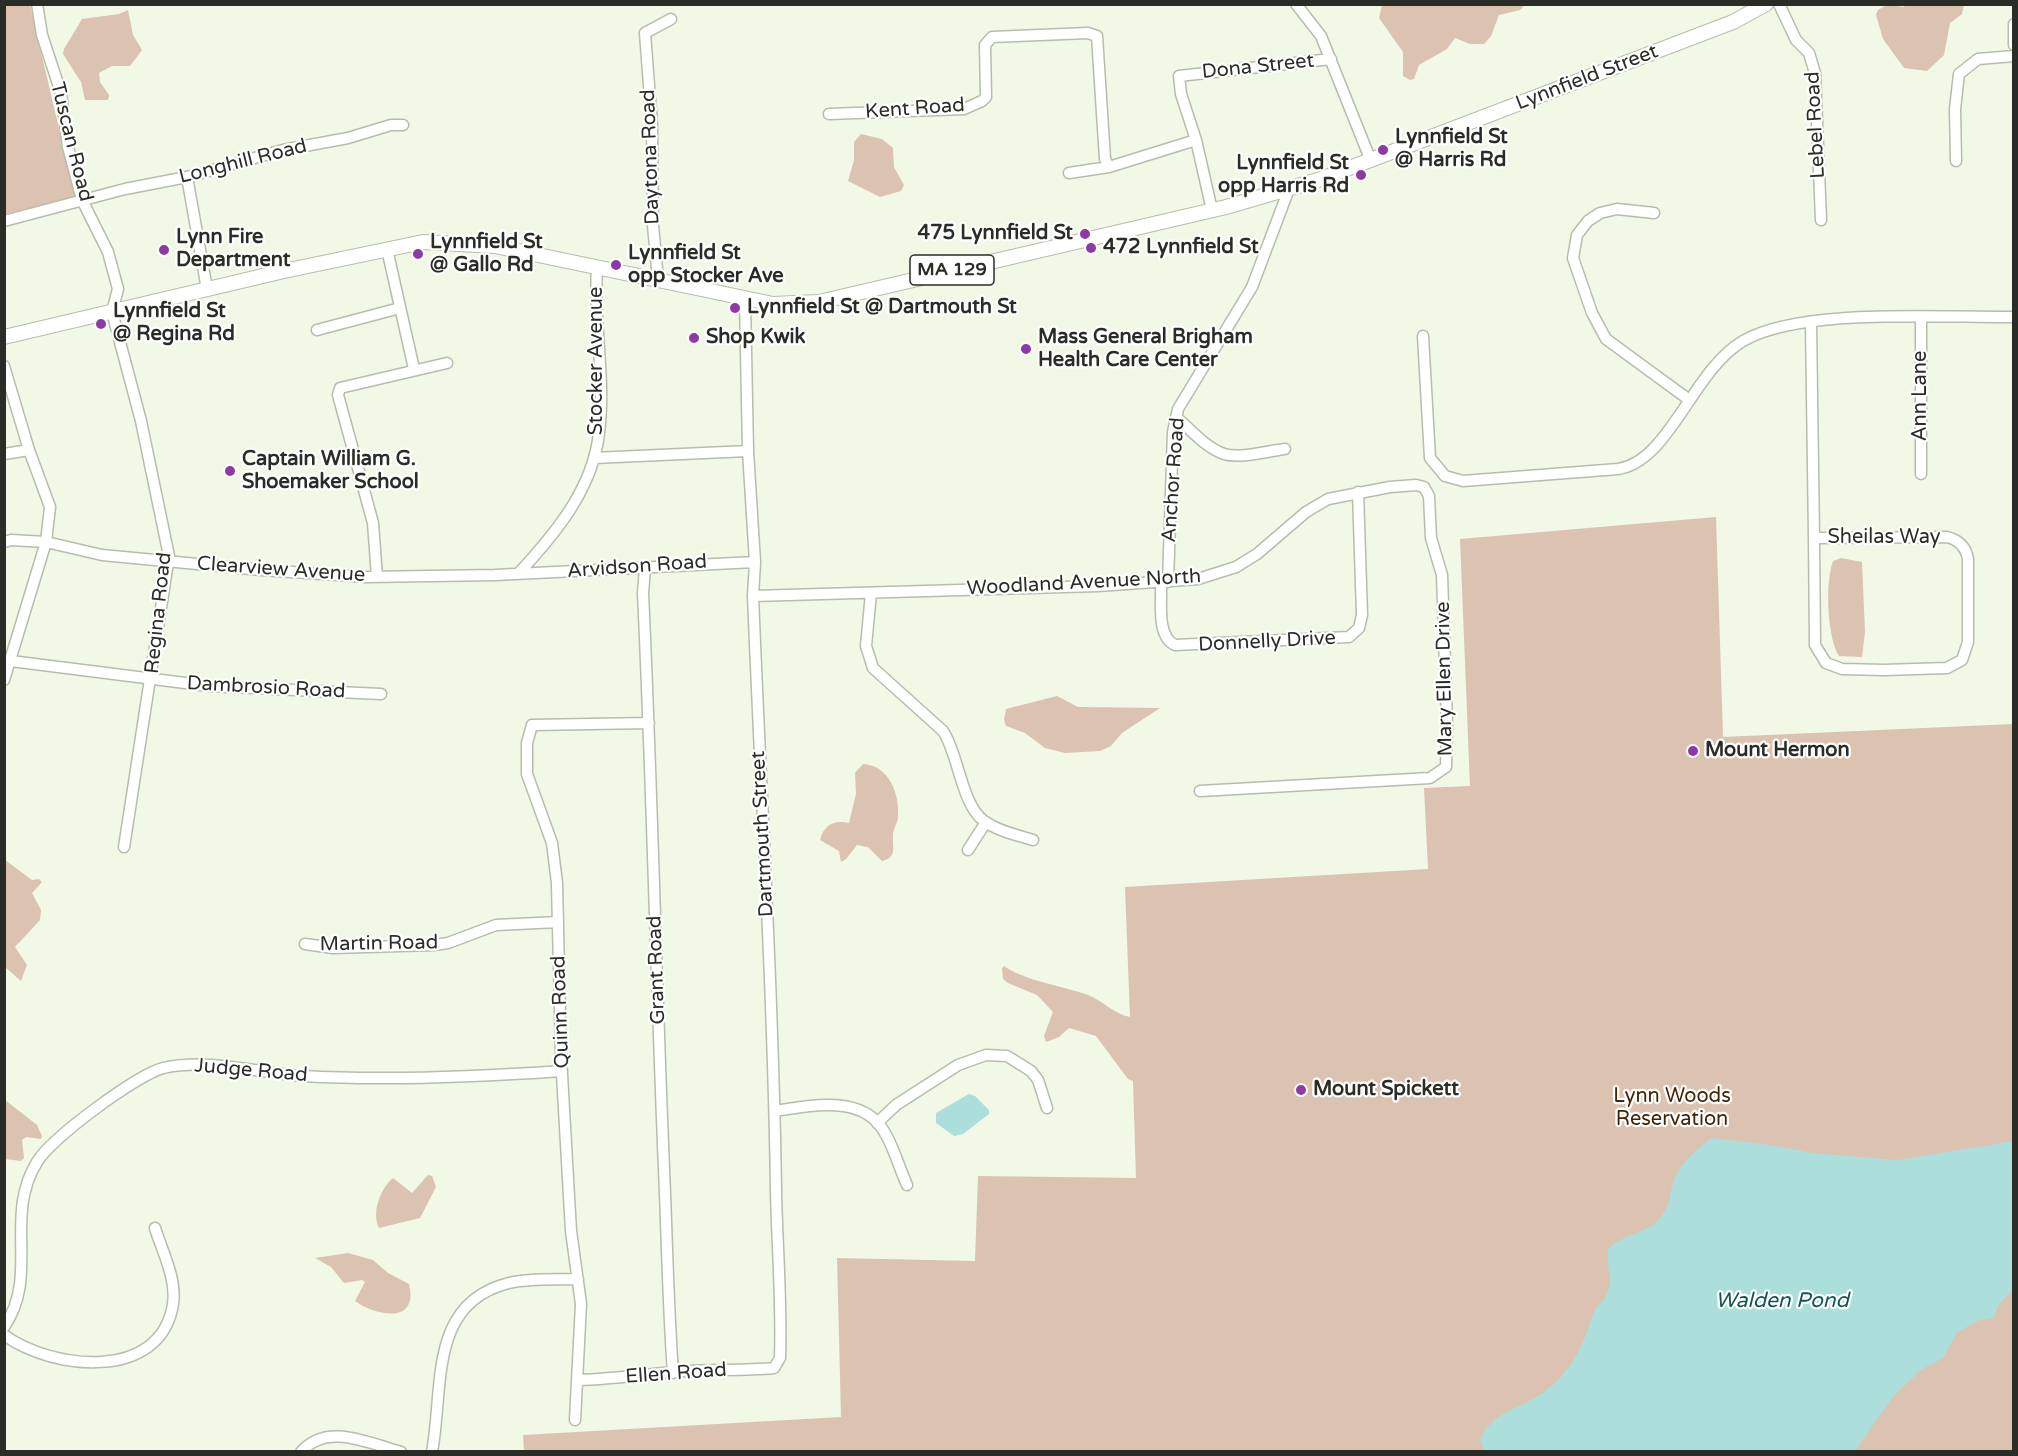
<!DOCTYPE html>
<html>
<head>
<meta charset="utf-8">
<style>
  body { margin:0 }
  #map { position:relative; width:2018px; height:1456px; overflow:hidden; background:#f1f8e6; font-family:"Varela Round",sans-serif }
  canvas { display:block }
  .frame { position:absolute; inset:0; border:6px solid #2a2c26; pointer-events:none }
</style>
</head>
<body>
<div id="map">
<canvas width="2018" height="1456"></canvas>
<div class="frame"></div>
</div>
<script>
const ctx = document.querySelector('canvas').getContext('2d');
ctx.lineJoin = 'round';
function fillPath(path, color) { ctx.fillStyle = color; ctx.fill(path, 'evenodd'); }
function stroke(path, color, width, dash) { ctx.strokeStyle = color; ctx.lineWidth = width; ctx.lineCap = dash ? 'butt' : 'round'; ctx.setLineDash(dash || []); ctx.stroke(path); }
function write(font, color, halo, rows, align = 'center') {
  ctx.font = font + ' "Varela Round",sans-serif'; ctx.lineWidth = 4.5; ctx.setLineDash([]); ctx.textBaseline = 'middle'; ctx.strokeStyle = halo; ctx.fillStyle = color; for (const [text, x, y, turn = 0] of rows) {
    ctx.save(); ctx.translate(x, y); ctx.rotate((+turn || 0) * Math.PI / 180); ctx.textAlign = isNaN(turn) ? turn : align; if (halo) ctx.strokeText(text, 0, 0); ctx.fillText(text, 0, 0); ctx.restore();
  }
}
fillPath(new Path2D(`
  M4 5H30L75 197 5 214Z
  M1382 5V4L1539 5H1525L1520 10 1499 15 1491 36 1484 44H1470L1455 38 1447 49 1419 65 1414 79 1410 80 1403 76V52L1379 18Z
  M1887 5 1904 7 1905 4 1964 5 1962 14 1950 23 1944 55 1927 71 1904 68 1883 39 1876 15 1878 10Z
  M128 10 133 35 142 50 130 66H112L99 73 100 82 109 95 108 100H85L81 82 63 54 64 49 82 19 119 14Z
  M861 134 882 139 893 148 894 167 904 185 901 191 880 197 848 181 854 160V142Z
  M1716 517 1723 737 2013 724V1451L524 1452 523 1435 841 1417 837 1258 975 1261 978 1176 1136 1178 1133 1081 1128 1079 1096 1036 1069 1028 1059 1037 1046 1042 1044 1036 1053 1012 1037 995 1008 983 1003 979 1002 968 1004 966C1025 981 1063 986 1088 995 1103 1001 1114 1014 1130 1017L1125 887 1428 869 1424 788 1470 786 1460 539Z
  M1841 558 1862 562 1865 632 1862 657 1839 656C1827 637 1825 582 1833 561Z
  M1057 696 1078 707 1160 708 1122 733 1111 746 1100 751 1065 753 1045 748 1025 733 1006 726 1004 720 1006 709Z
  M863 764C889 765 900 795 898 816 898 823 893 828 893 835 892 847 898 857 882 861L868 847 857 845 846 859 841 862 839 851 820 840C824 824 835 820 849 823L856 794 855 773Z
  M5 860 32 880 39 879 42 882 32 893 41 910 40 920 15 947 27 965 21 981 5 967Z
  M5 1100 37 1125 42 1136 41 1139 26 1137 22 1140 24 1158 21 1161 5 1159Z
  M428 1175 432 1176 436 1187 420 1218 379 1228C371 1212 381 1188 393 1178L412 1193Z
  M348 1253 373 1260 388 1273 409 1284C419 1325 376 1316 355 1301L365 1282 362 1280 344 1283 331 1267 315 1258Z`), '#dcc2b0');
fillPath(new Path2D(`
  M969 1094 975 1096 989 1110V1114L963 1134 954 1136 936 1123V1113Z
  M1712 1138 1771 1145 1812 1153 1897 1160 2013 1141V1290L2000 1303 1993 1318 1977 1321 1957 1333 1943 1358 1921 1370 1892 1398 1855 1451H1484L1480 1440C1491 1412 1522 1408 1544 1392 1569 1374 1583 1347 1592 1317 1595 1308 1602 1302 1607 1294 1613 1281 1606 1263 1608 1249 1623 1234 1646 1234 1660 1218 1671 1205 1669 1196 1673 1183 1679 1163 1697 1149 1712 1138Z`), '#acdedb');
const minor = new Path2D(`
  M37 4 42 35 61 93 68 147 82 200 108 252 118 289 112 312 141 421 169 556 124 847
  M1296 4 1321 36 1371 161
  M1779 4 1796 40 1809 53 1815 73 1821 220
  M2014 24V45
  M829 114 964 109 982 101 986 97 985 45 992 37 1088 33 1097 36 1105 159 1109 167
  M1956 161 1955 109 1959 74 1978 59 2014 56
  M1069 173 1109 167 1196 140
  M187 177 207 289
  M1212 210 1196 140 1181 94 1179 76 1331 59
  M1654 213 1617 209 1600 213 1588 221 1577 235 1573 258 1592 313 1606 339 1688 399
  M4 221 125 189 187 177 283 150 348 138 391 125H403
  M387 249 414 369
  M658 280 653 225 652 125 645 33 671 19
  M1811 322 1814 538 1947 537C1959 540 1966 547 1968 559V642L1962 660 1947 668 1884 670 1842 669 1826 663 1815 645 1814 538
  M317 330 400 308
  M1423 336 1430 458 1445 476 1463 481 1618 469C1669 462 1693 370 1743 341 1801 307 1944 318 2014 317
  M4 366 29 450 50 507 46 542 4 680
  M1176 417C1190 429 1206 448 1224 454 1241 459 1267 451 1285 449
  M4 454 29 450
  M594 458 748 451
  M1921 474V318
  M4 542 11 540 46 542 102 555 261 570 367 577 495 575 755 562
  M645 568 643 593C652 785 656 977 664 1169 667 1237 668 1305 673 1373
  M518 574C555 534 593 489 599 433 606 378 593 322 597 268
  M377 577 373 523 338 395 340 388 447 363
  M1168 582 1173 432 1178 409 1252 287 1289 189
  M1161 583C1162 602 1156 636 1175 645L1349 637 1359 628 1362 615 1358 492
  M871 593 866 646 873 668 943 731C959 755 961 804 984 821 998 831 1017 835 1033 840
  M753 596 1098 586 1198 579 1236 567 1257 554 1306 512 1328 499 1390 487 1416 485 1424 487 1429 496 1431 538 1442 575 1447 724 1446 767 1430 778 1200 791
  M11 661 209 686 381 694
  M968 850 986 822
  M305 944 333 948 434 945 448 943 496 925 558 922
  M775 1111C805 1106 853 1096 877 1122 891 1137 898 1165 907 1185
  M877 1123 896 1105 958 1065 986 1055 1007 1056 1031 1071 1038 1080 1047 1108
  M4 1327C40 1275 3 1217 37 1162 51 1138 137 1075 163 1068 210 1058 257 1073 303 1076 389 1081 476 1077 562 1071
  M4 1335C52 1370 161 1382 173 1304 177 1279 162 1251 155 1228
  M578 1380C614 1379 649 1374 685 1371 715 1369 744 1371 774 1368L780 1358C782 1301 777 1246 776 1190 773 992 761 794 753 596L755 562 748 451 745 300
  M575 1420 581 1304 571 1231 561 1057 557 883 552 843 527 774V743L532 725 649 723
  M301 1452C327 1422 368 1443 401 1452
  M432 1452C444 1386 428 1303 509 1283 531 1278 556 1280 578 1279`);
const major = new Path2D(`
  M4 337 284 271 423 242 495 246 773 304 819 302 1226 207 1318 180 1733 22 1766 4`);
stroke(minor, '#b6bdac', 13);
stroke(major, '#b6bdac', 16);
stroke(minor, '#fff', 10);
stroke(major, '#fff', 14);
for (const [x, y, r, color] of [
  [1383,150,6,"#8f39a6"],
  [1361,175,6,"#8f39a6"],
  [1085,234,6,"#8f39a6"],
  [1091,248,6,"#8f39a6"],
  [164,250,6,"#8f39a6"],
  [418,254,6,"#8f39a6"],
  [616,265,6,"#8f39a6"],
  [735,308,6,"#8f39a6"],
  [101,324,6,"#8f39a6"],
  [694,338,6,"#8f39a6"],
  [1026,349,6,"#8f39a6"],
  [230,471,6,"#8f39a6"],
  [1693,751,6,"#8f39a6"],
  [1301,1090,6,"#8f39a6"]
]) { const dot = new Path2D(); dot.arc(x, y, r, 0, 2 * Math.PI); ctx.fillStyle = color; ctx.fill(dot); stroke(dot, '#fff', 2); }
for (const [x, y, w] of [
  [952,270,84]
]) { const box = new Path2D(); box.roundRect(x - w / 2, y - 15, w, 30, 4.5); ctx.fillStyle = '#fff'; ctx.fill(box); stroke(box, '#2a2c26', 1.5); }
write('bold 18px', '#2a2c26', null, [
  ["MA 129",952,270]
]);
write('20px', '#2a2c26', '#fff', [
  ["Dona Street",1258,67,-6],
  ["Lynnfield Street",1587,78,-21],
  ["Kent Road",915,109,-4],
  ["Lebel Road",1816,125,-93],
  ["Tuscan Road",71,142,76],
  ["Daytona Road",651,157,-92],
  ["Longhill Road",243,162,-14],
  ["Stocker Avenue",597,361,-90],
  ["Ann Lane",1921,396,-90],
  ["Anchor Road",1174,480,-86],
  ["Sheilas Way",1884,538],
  ["Arvidson Road",637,567,-4],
  ["Clearview Avenue",281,570,4],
  ["Woodland Avenue North",1084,583,-3],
  ["Regina Road",159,613,-84],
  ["Donnelly Drive",1267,642,-3],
  ["Mary Ellen Drive",1445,679,-91],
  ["Dambrosio Road",266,688,3],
  ["Dartmouth Street",763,834,-93],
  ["Martin Road",379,944,-1],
  ["Grant Road",657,970,-92],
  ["Quinn Road",561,1012,-92],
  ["Judge Road",251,1071,5],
  ["Ellen Road",676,1374,-4]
]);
write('bold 20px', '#2a2c26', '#fff', [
  ["Lynnfield St",1395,138],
  ["@ Harris Rd",1395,161],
  ["Lynnfield St",1349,164,"right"],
  ["opp Harris Rd",1349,187,"right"],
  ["475 Lynnfield St",1073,234,"right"],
  ["Lynn Fire",176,238],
  ["Department",176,261],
  ["Lynnfield St",430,243],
  ["@ Gallo Rd",430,266],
  ["472 Lynnfield St",1103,248],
  ["Lynnfield St",628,254],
  ["opp Stocker Ave",628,277],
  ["Lynnfield St @ Dartmouth St",747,308],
  ["Lynnfield St",113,312],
  ["@ Regina Rd",113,335],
  ["Shop Kwik",706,338],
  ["Mass General Brigham",1038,338],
  ["Health Care Center",1038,361],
  ["Captain William G.",242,460],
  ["Shoemaker School",242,483],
  ["Mount Hermon",1705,751],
  ["Mount Spickett",1313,1090]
], 'left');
write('20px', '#442304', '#fff', [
  ["Lynn Woods",1672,1097],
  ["Reservation",1672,1120]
]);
write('italic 21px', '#105653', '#fff', [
  ["Walden Pond",1782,1301]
]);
</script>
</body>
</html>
